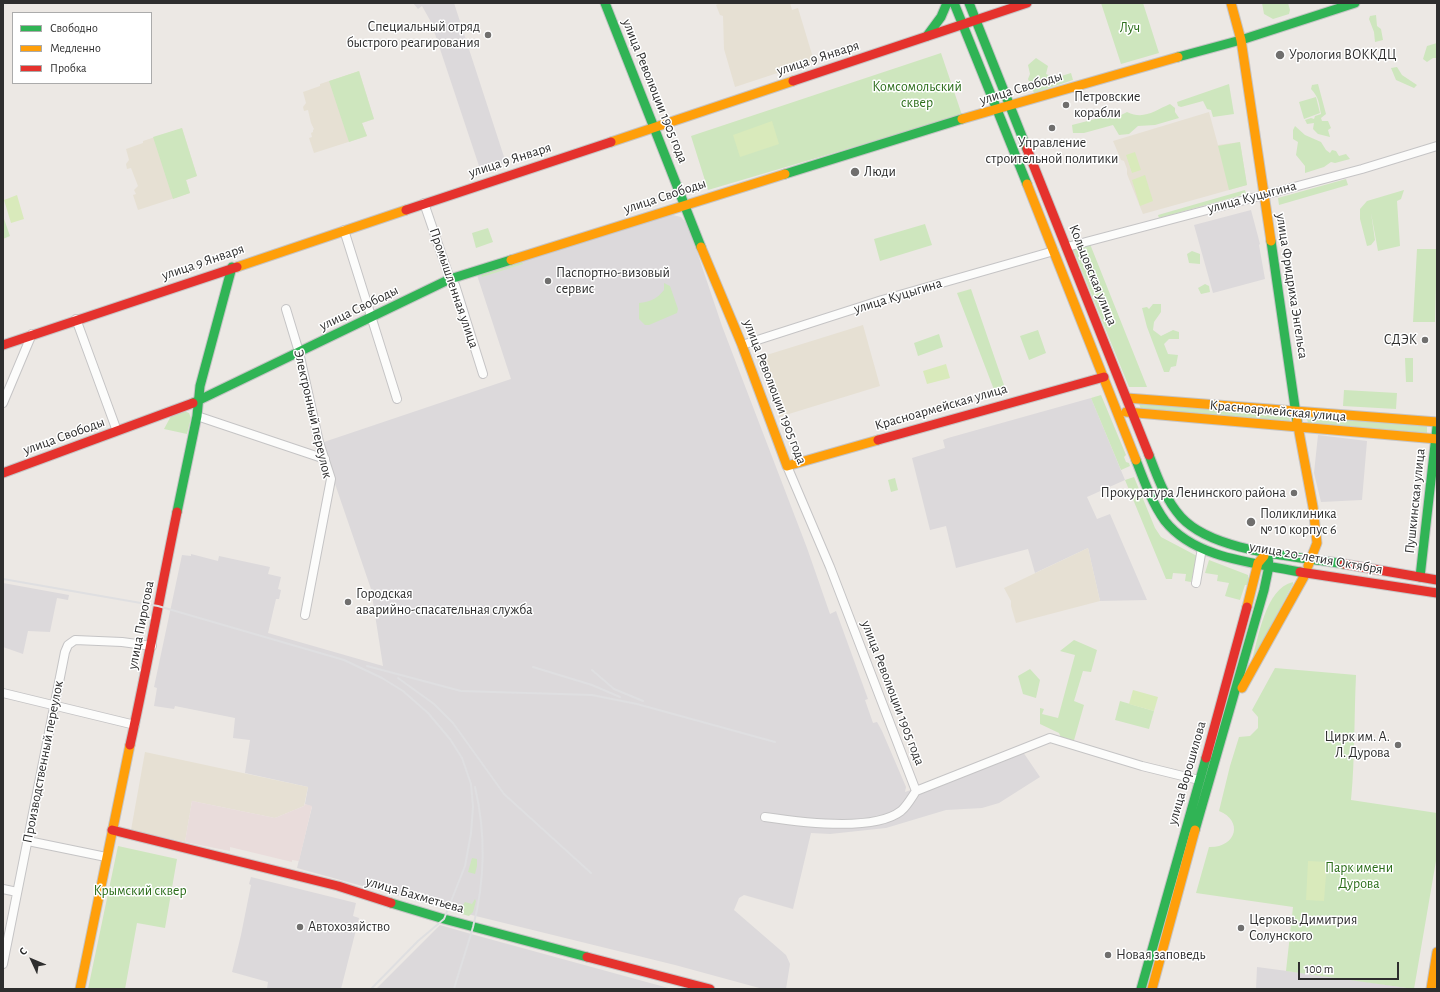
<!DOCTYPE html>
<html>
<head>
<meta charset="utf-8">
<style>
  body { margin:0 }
  #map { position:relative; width:1440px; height:992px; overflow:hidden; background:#ece8e4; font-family:"Alegreya Sans",sans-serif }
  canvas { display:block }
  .frame { position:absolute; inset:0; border:4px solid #2e2e2e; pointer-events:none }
  .legend { position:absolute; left:12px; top:12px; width:140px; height:72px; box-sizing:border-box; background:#fff; border:1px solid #ababab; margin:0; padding:5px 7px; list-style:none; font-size:12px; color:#2e2e2e }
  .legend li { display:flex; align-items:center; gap:8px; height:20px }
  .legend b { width:20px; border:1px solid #ababab }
  .north { position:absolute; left:12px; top:940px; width:40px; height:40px; -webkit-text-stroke:3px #fff; paint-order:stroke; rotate:314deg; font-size:11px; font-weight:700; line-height:16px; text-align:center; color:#2e2e2e }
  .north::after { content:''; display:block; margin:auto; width:14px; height:18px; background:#2e2e2e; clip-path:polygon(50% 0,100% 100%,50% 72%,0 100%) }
  .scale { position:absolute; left:1298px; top:962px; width:101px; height:18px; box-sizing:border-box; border:2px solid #2e2e2e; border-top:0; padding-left:5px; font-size:12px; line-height:14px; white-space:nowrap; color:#2e2e2e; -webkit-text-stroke:3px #fff; paint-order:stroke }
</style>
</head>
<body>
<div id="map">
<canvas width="1440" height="992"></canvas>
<div class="frame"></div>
<ul class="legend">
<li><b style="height:5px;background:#30b455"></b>Свободно</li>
<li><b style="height:5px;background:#ff9f0a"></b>Медленно</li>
<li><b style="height:5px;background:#e5322d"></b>Пробка</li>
</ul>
<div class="north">С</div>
<div class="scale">100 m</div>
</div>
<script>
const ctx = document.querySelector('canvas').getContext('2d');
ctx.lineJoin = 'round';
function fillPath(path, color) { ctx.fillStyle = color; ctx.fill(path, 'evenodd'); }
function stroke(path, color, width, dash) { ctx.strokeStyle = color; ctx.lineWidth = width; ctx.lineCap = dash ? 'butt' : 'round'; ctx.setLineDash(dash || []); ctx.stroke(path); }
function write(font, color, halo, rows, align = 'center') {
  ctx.font = font + ' "Alegreya Sans",sans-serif'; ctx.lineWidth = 3; ctx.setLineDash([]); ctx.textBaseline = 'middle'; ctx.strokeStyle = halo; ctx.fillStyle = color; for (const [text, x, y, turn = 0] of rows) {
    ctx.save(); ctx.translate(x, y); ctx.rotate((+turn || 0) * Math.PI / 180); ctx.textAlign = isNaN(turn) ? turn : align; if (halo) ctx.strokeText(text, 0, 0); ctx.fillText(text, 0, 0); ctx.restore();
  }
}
fillPath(new Path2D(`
  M413 3H454L506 163 481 172 431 22 422 6 418 9Z
  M1251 210 1260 244 1259 245 1265 279 1213 293 1194 225Z
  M669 214 681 217 688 225 722 326 807 548 830 614 836 611 868 699 865 700 873 723 877 722 882 731 906 787 905 792 1023 752 1040 777 999 803 982 808 946 810 886 828 830 834 811 833 793 909 744 895 739 898 734 910 786 955 790 964 786 989H763L675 965 435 906 297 868 312 807 305 804 308 787 245 773 250 740 233 738 235 718 175 706 174 709 154 706 157 688 154 687 182 555 191 556V554L218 561 219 556 270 567 268 574 281 577 278 589 281 590 279 599H276L268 633 383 666 371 589 321 443 511 379 476 272Z
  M1091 398 1125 480 1087 497 1097 519 1110 514 1147 600 1100 601 1088 548 1035 573 1028 549 956 568 946 526 930 530 912 458 945 448 943 440 948 438Z
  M1318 435 1367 441 1362 500 1321 502 1314 473Z
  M3 583 69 595 68 600 57 598 50 632 28 631 23 654 3 647Z
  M251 877 356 903 353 916 359 918 341 989H267L268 982 232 972 241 935 251 885 249 884Z
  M440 925 471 934 672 989H376Z
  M1257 967 1355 980 1414 989H1256Z`), '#dcd9db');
fillPath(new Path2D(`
  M720 3H790L792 10 798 8 814 61 735 87 724 49 723 16 720 15 716 5Z
  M359 71 374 119 362 123 367 136 314 153 309 138 312 137 311 133 313 132V130L314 129 311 123 308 110 304 111 303 107 306 103 303 92 320 86V84Z
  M1209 112 1218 145 1240 142 1247 185 1143 214 1127 174V169L1124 161 1121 160 1113 141Z
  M182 128 197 176 186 180 190 193 138 210 133 195 136 194 134 190 138 186 131 168 127 169 126 164 129 160 126 149 143 143V141Z
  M863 325 880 386 779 417 757 358Z
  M1088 548 1100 601 1016 623 1011 606V601L1004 588Z
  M145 752 308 787 304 806 275 818 192 801 185 842 131 830Z`), '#e6e0d3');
fillPath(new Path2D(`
  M192 801 275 818 304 806 305 804 312 806 299 861 292 860V862L230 847V851L185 842Z`), '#e9dcdb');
fillPath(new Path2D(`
  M1101 3H1143L1159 53 1121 64Z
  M1262 3H1288L1290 10 1289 14 1273 19 1264 14Z
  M1376 15 1377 26 1381 29 1383 40 1375 42 1374 32 1369 19 1370 16Z
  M1437 43V58H1433L1427 62 1423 59 1427 46Z
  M941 53 962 115 708 190 691 136Z
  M1036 58 1048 66 1046 74 1055 78 1071 73 1073 80 1034 93 1028 79 1030 74 1028 65Z
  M1397 67 1402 75 1417 85 1414 88 1396 80 1391 68Z
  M359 71 374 119 362 123 367 136 349 142 329 81Z
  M1229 84 1234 114 1213 117 1211 110 1207 109 1203 101 1181 107 1178 106 1177 102Z
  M1318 84 1326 114 1321 118 1322 121H1328L1331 128 1328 130 1330 137 1318 134 1313 129 1314 123 1307 124 1305 120 1311 118 1314 119 1315 116 1321 114C1319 104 1319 97 1311 89L1312 85Z
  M1316 97 1320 113 1304 119 1299 102Z
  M1170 104 1175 108V112L1179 118 1155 125 1138 126 1129 134 1119 135 1113 125 1084 133H1073L1072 125 1107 116 1119 110 1121 115 1127 112C1144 120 1154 111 1170 104Z
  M1295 126 1305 135 1321 142 1326 150 1330 153 1332 150 1336 151 1339 156 1346 154 1350 159 1335 163 1331 162 1324 167 1305 173V166L1296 155 1298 142 1293 139V130Z
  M182 128 197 176 186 180 190 193 173 199 153 137Z
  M1240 142 1247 185 1229 190 1218 146Z
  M1346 179 1348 185 1279 205 1278 198Z
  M1245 190 1246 194 1159 218 1158 215Z
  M1404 190 1401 199 1397 201 1400 246 1378 251 1371 213 1375 240 1371 245 1367 246 1360 219V209L1367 201Z
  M3 216 10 236 3 239Z
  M925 224 932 245 880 261 874 239Z
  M488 228 493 242 476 248 472 233Z
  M1090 244 1147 387H1129L1073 249Z
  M1417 249H1437L1435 322H1413Z
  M1192 251 1200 254V264L1189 263 1187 254Z
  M521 260 523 264 482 277 479 272Z
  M664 283 670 286 678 309 677 313 649 325H645L639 319V303C650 302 657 299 664 290Z
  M1205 284 1209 286 1210 292 1201 294 1198 288Z
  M971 289 1006 391 996 395 957 293Z
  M1153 304H1161V312L1154 322 1153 330 1161 336 1173 330 1179 332V339H1169L1164 344 1168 354 1178 355 1176 366 1171 367 1169 372H1164L1147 327 1142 308 1147 307 1149 309Z
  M1038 330 1046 353 1029 360 1020 336Z
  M939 334 943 347 918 356 914 343Z
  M1405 358H1413V382H1406Z
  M1344 390 1397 393 1396 409 1343 406Z
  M1101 395 1126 455 1124 457 1126 462 1129 463 1130 466 1121 470 1091 398Z
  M1139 403 1289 413 1290 423 1141 410Z
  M184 411 189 413 191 418 187 434 164 429 171 416Z
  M1306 415 1427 424V433L1308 423Z
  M1134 477 1155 528 1161 537 1197 556 1191 582 1185 581 1186 574 1173 573 1172 579H1166L1125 480Z
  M895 478 898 490 891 492 888 480Z
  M1209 560 1248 575 1250 585H1245L1240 600 1225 596 1229 583 1217 581 1218 575 1205 573Z
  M1293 582V584L1251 664C1258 640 1265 588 1293 582Z
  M1074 640 1097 650 1091 672 1083 671 1074 701 1084 705 1073 744 1062 740 1059 733 1040 724V708L1044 709 1042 714 1058 718 1075 655 1060 651Z
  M1275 668 1356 675C1354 717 1355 758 1351 800L1437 813V855L1414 989 1286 971 1293 907 1196 893 1209 847C1236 848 1244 821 1219 811L1230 766 1239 737 1250 736 1258 728V717L1252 710Z
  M1030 669 1040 680 1036 698 1023 694 1018 676Z
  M1120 701 1154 711 1149 729 1115 720Z
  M118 846 177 859 165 928 137 923 125 989H88Z
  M472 858 477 859V866L475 874 468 872Z
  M475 899 476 901 473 912 469 916 462 914 461 908 465 902 472 904Z`), '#cee6be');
fillPath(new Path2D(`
  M772 121 779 144 740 157 733 135Z
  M1135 152 1141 170 1132 173 1126 155Z
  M1145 175 1153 201 1140 206 1132 180Z
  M17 195 24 219 11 223 4 200Z
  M946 364 950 378 927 384 923 371Z
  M1133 690 1158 697 1154 711 1129 704Z
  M1308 861 1327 862 1324 901 1306 900Z`), '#d9eabb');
const street = new Path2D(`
  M424 203 450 279 455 285 483 374
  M344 230 397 399
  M1067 247 1362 169 1437 146
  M286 309 299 352 319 442 331 479 305 615
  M76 319 117 431
  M742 345 882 300 1054 251
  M3 403 32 334
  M197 416 325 459
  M787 466 830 567 916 791
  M1196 583 1202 548
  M3 693 135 725
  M916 791 1050 738 1142 766 1199 780
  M765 817C798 822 874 832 901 811 907 806 912 797 916 791
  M28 841 106 857
  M3 889 17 892
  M3 964 65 652 68 645 75 640 122 642 152 646`);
const fast = new Path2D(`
  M605 3 701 247
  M954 3 1027 184
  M969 3 1027 149
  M927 36 941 17 947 3
  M1178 57 1241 40 1355 3
  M785 174 962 119
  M1271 241 1297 421
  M193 403 450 279 511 260
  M1149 455C1157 476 1165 499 1181 517 1214 553 1298 556 1344 564
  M1136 460C1144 481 1152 503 1165 521 1195 559 1256 563 1300 572
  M177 512 197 416 200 386 232 267
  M1420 577 1437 427
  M1195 830 1264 590 1269 566 1268 557
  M391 903 444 919 587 957
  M1141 989 1206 758`);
const slow = new Path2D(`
  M1231 3 1241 40 1271 241
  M962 119 1178 57
  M611 142 793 81
  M1027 184 1136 460
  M701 247 742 345 787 466 878 440
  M511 260 785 174
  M237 267 406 210
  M1127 398 1437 422
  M1126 412 1437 439
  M1297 421 1313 507 1317 543 1308 566
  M1247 607 1258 563 1264 556
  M1242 688 1306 573
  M80 989 130 745
  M1152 989 1195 830
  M1431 989 1437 952`);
const jam = new Path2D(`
  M793 81 1027 3
  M1027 149 1149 455
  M406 210 611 142
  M3 345 237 267
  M878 440 1104 377
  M3 473 193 403
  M1344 564 1437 580
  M1300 572 1437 593
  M130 745C147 668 161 590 177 512
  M1206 758 1247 607
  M112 830 338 886 391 903
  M587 957 710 989`);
stroke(street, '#c5c4c5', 10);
stroke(fast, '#c5c4c5', 11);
stroke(slow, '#c5c4c5', 11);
stroke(jam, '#c5c4c5', 11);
stroke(street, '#fcfcfb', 8);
stroke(fast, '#30b455', 9);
stroke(slow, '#ff9f0a', 9);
stroke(jam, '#e5322d', 9);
stroke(new Path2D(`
  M3 579 158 606 344 660 382 678 403 691 428 713 450 739 462 758 471 784 473 807 471 833 465 866 444 919 418 941 371 989
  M367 666 461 691 592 695 637 704 775 742
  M533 667 592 685 620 697
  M592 670 614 689 643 701
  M398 678 434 704 453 723 504 794 591 873
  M454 989C460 968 467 948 473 927 485 881 486 834 475 787`), '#dfdfe1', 2);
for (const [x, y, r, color] of [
  [488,35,4,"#706f6e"],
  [1280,55,5,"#706f6e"],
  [1066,105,4,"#706f6e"],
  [1052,128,4,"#706f6e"],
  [855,172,5,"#706f6e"],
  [548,281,4,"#706f6e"],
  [1425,340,4,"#706f6e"],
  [1294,493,4,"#706f6e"],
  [1251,522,5,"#706f6e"],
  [348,602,4,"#706f6e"],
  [1398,745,4,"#706f6e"],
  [300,927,4,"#706f6e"],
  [1241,928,4,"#706f6e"],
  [1108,955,4,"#706f6e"]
]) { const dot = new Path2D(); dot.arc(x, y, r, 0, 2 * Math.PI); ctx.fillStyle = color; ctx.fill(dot); stroke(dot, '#fff', 1.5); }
write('14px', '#2e2e2e', '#fff', [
  ["Специальный отряд",480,27,"right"],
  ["быстрого реагирования",480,43,"right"],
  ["Урология ВОККДЦ",1289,55],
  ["Петровские",1074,97],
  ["корабли",1074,113],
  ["Управление",1052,143,"center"],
  ["строительной политики",1052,159,"center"],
  ["Люди",864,172],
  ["Паспортно-визовый",556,273],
  ["сервис",556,289],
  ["СДЭК",1417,340,"right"],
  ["Прокуратура Ленинского района",1286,493,"right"],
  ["Поликлиника",1260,514],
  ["№ 10 корпус 6",1260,530],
  ["Городская",356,594],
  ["аварийно-спасательная служба",356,610],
  ["Цирк им. А.",1390,737,"right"],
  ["Л. Дурова",1390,753,"right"],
  ["Церковь Димитрия",1249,920],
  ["Солунского",1249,936],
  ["Автохозяйство",308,927],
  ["Новая заповедь",1116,955]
], 'left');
write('14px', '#2c6e1b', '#fff', [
  ["Луч",1130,28],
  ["Комсомольский",917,87],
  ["сквер",917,103],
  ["Парк имени",1359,868],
  ["Дурова",1359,884],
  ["Крымский сквер",140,891]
]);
write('14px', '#2e2e2e', '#fff', [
  ["улица 9 Января",818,58,-18],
  ["улица Свободы",1021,88,-17],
  ["улица Революции 1905 года",655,91,68],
  ["улица 9 Января",510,160,-18],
  ["улица Свободы",665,196,-18],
  ["улица Куцыгина",1252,197,-15],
  ["улица 9 Января",203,262,-19],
  ["Кольцовская улица",1093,275,68],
  ["улица Фридриха Энгельса",1292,286,81],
  ["Промышленная улица",454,288,71],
  ["улица Куцыгина",898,296,-17],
  ["улица Свободы",359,308,-26],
  ["улица Революции 1905 года",775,392,69],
  ["Красноармейская улица",941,407,-16],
  ["Красноармейская улица",1278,411,5],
  ["Электронный переулок",313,414,77],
  ["улица Свободы",64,436,-20],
  ["Пушкинская улица",1415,501,-84],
  ["улица 20-летия Октября",1316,558,10],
  ["улица Пирогова",141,625,-79],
  ["улица Революции 1905 года",893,693,69],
  ["Производственный переулок",43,762,-79],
  ["улица Ворошилова",1187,773,-74],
  ["улица Бахметьева",415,895,16]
]);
</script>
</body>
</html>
